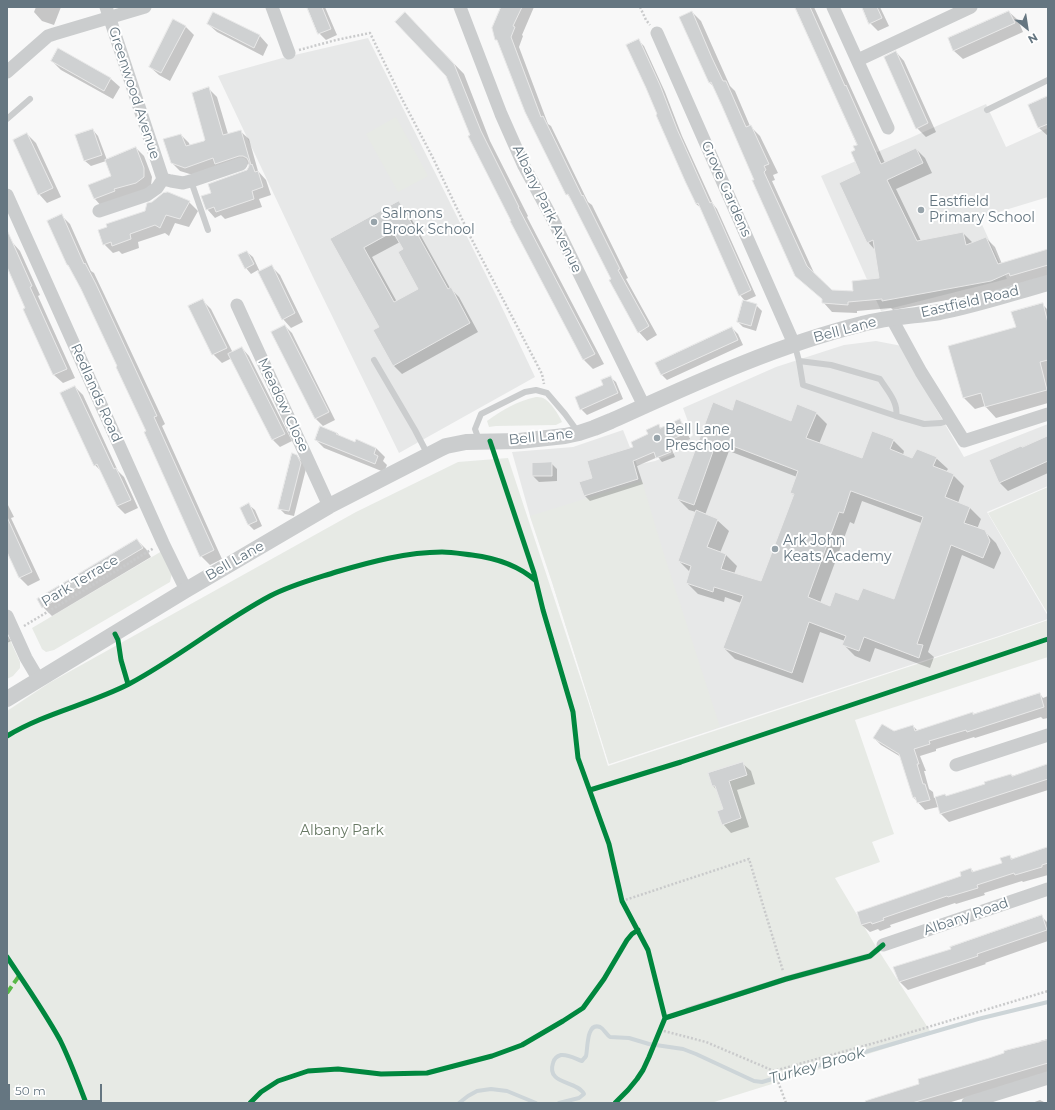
<!DOCTYPE html>
<html>
<head>
<meta charset="utf-8">
<style>
  body { margin:0 }
  #map { position:relative; width:1055px; height:1110px; overflow:hidden; background:#f8f8f8; font-family:Montserrat,sans-serif }
  canvas { display:block }
  .frame { position:absolute; inset:0; border:8px solid #657681; pointer-events:none }
  .north { position:absolute; left:1007px; top:8px; width:40px; height:40px; -webkit-text-stroke:3px #fff; paint-order:stroke; rotate:150deg; font-size:11px; font-weight:700; line-height:16px; text-align:center; color:#657681 }
  .north::after { content:''; display:block; margin:auto; width:14px; height:18px; background:#657681; clip-path:polygon(50% 0,100% 100%,50% 72%,0 100%) }
  .scale { position:absolute; left:8px; top:1084px; width:94px; height:18px; box-sizing:border-box; border:2px solid #657681; border-top:0; padding-left:5px; font-size:12px; line-height:14px; white-space:nowrap; color:#657681; -webkit-text-stroke:3px #fff; paint-order:stroke }
</style>
</head>
<body>
<div id="map">
<canvas width="1055" height="1110"></canvas>
<div class="frame"></div>
<div class="north">N</div>
<div class="scale">50 m</div>
</div>
<script>
const ctx = document.querySelector('canvas').getContext('2d');
ctx.lineJoin = 'round';
function fillPath(path, color) { ctx.fillStyle = color; ctx.fill(path, 'evenodd'); }
function stroke(path, color, width, dash) { ctx.strokeStyle = color; ctx.lineWidth = width; ctx.lineCap = dash ? 'butt' : 'round'; ctx.setLineDash(dash || []); ctx.stroke(path); }
function write(font, color, halo, rows, align = 'center') {
  ctx.font = font + ' Montserrat,sans-serif'; ctx.lineWidth = 4; ctx.setLineDash([]); ctx.textBaseline = 'middle'; ctx.strokeStyle = halo; ctx.fillStyle = color; for (const [text, x, y, turn = 0] of rows) {
    ctx.save(); ctx.translate(x, y); ctx.rotate((+turn || 0) * Math.PI / 180); ctx.textAlign = isNaN(turn) ? turn : align; if (halo) ctx.strokeText(text, 0, 0); ctx.fillText(text, 0, 0); ctx.restore();
  }
}
fillPath(new Path2D(`
  M368 38 497 297 535 377 399 453 313 277 218 76 286 57Z
  M986 104 1006 147 1048 128V197L979 218 1007 279 881 311 821 176 910 138Z
  M876 341 902 346 914 366 935 407 964 457 1048 424V486L987 512 1048 616V619L999 636 609 764 552 582 530 516 512 452 573 447 623 430 637 465 655 461 673 454 693 435 683 408 776 367 844 345Z`), '#e7e8e8');
fillPath(new Path2D(`
  M396 117 428 176 398 192 366 134Z
  M536 397C538 397 541 397 543 398 550 401 559 415 562 422L556 425 496 426 489 427 487 421C502 410 517 401 536 397Z
  M508 458 589 704 608 766 999 637 1048 620V657L855 720 894 834 872 842 880 862 835 878 875 945 932 1034 711 1103H7V711L49 683 356 512 458 462Z
  M642 481 662 548 720 727 609 764 552 582 530 516Z
  M1048 487V614L988 513Z
  M162 551 172 573 170 582 54 650 46 652 42 649 32 628Z
  M10 640 20 662V668L13 676 7 679V642Z`), '#e7eae5');
fillPath(new Path2D(`
  M36 7H61L54 25 42 21 34 12Z
  M308 7H325L337 35 326 40 319 33Z
  M503 7H534L522 35 523 36 519 47 548 124 551 126 588 202 592 205 628 278 626 279 657 335 647 341 639 332 572 200 567 194 500 43 496 39Z
  M796 7H814L885 163 916 149 925 158 932 173 896 189 921 241 963 233 973 243 986 238 995 247 1002 264 1048 250V277L1020 285 1017 283 1001 290 893 310 891 308 857 311V313L832 312 823 302V300L755 180 715 88 710 83 680 17 692 12 701 21 730 86 735 91 750 126 760 136 778 173 773 175 775 180 772 181 815 275 832 291 854 292 880 279 875 250 868 242 862 173 856 151 858 145Z
  M863 7H880L889 26 878 31 870 23Z
  M1009 12 1018 20 1023 32 963 59 954 51 949 39Z
  M213 13 260 36 268 45 263 56 217 32 208 24Z
  M415 23 464 74 490 141 528 216 527 217 604 364 593 369 584 360 471 136 447 75Z
  M185 26 194 35 170 81 159 75 150 67Z
  M638 40 644 46 665 92 682 136 713 204 717 209 756 296 745 301 740 295 701 208 696 204 658 115Z
  M59 50 111 79 120 87 113 99 61 70 52 61Z
  M896 52 904 61 936 132 926 137 917 128Z
  M209 89 217 97 228 134 240 131 249 139 258 171 266 180 271 195 259 199 262 207 225 219 221 215 215 218 207 209 213 193 248 170 250 164 193 175 180 171 172 163 181 135 189 143 190 146 205 142Z
  M1048 97V136L1039 128 1029 106Z
  M93 130 98 136 107 160 136 148 144 156 152 177 151 185 144 191 102 207 95 199 89 186 112 177 106 161 91 166 85 161 77 136Z
  M27 134 36 143 61 197 47 203 39 194Z
  M168 193 189 202 198 211 189 227 175 223 169 236 165 233 138 242 139 248 122 254 119 251 113 253 104 244 146 212 152 202Z
  M398 202 407 211 450 288 459 297 478 332 402 374 394 366 374 331 380 327 331 239ZM400 242 404 249 420 289 397 302 372 257Z
  M61 215 70 224 91 271 94 273 104 294 165 424 162 426 222 559 210 565 201 556 118 367Z
  M12 242 20 251 40 295 38 296 75 378 63 383 54 375 25 310 27 309 7 264V244Z
  M247 252 253 257 260 272 271 266 280 275 303 322 291 328 283 319 258 270 251 274 246 268Z
  M202 300 211 309 233 353 242 348 249 356 292 441 280 447 273 440 232 358 222 363 213 354 190 307Z
  M1042 304 1048 310V403L996 418 985 406 975 409 964 398 1017 328Z
  M756 305 762 311 756 331 743 327 738 322Z
  M285 326 292 333 335 420 323 426 316 419 273 332Z
  M732 328 738 334 743 345 667 380 661 374Z
  M610 377 616 382 623 399 587 415 581 409 604 385Z
  M75 387 83 395 118 471 124 477 138 508 125 514 117 506 102 472 95 465Z
  M733 411 792 422 816 413 827 424 819 444 863 459 893 440 904 451 903 455 913 459 936 458 948 469 946 472 953 475 964 486 958 503 970 508 981 519 977 529 984 531 996 543 1001 553 994 569 962 555 928 652 934 657 930 668 875 648 870 662 855 656 844 645 845 641 820 632 803 683 735 659 724 648 741 603 725 597 724 602 698 594 687 583 690 572 679 561 696 512 689 510 678 499ZM729 451 797 477 791 492 794 496 762 582 734 574 737 566 726 555 720 553 729 531 717 520 705 515ZM862 501 921 523 894 600 859 602 831 608 820 603 850 522 854 524Z
  M679 420 684 425 690 439 671 447 675 457 662 462 658 457 637 466 643 484 590 501 585 496 580 483 593 479 650 434 658 426 661 428Z
  M337 433 340 436 356 443 357 441 376 448 385 457 383 461 387 465 384 472 324 448 316 440Z
  M1048 437V473L1008 491 999 482 1022 448Z
  M296 455 302 461 306 469 294 516 285 514 279 508Z
  M551 463 557 469V481L539 482 533 476Z
  M7 503 14 517 11 518 40 580 28 586 19 577 7 550Z
  M249 505 255 510 262 526 254 530 249 525Z
  M137 540 146 549 151 557 52 616 43 607Z
  M7 634 11 641 7 643Z
  M1040 694 1043 698 1048 696V718L1043 719 1041 717 975 738 974 737 936 749V751L920 756 926 771H924L929 789 933 792 934 798 945 795 947 797 1011 775 1013 776 1048 765V790L949 822 940 813 938 807 925 810 914 798 901 757 881 745 874 738 913 726 918 731 974 715Z
  M742 763 751 771 755 784 737 790 749 827 731 833 723 824 724 810 717 790 713 786Z
  M1048 848V875L1023 882 1022 881 984 893 985 895 956 904 955 903 890 925 891 927 880 931 878 929 870 932 862 925 858 912 962 877 971 869 974 872 1003 863 1010 856 1013 860Z
  M1042 917 1048 923V941L985 963 986 964 908 990 899 981 952 949Z
  M1048 1039V1073L948 1103H867L1040 1043V1041Z
  M1040 1100 1046 1103H1032Z`), '#0003');
stroke(new Path2D(`
  M459 1103 468 1096 477 1091 491 1089 507 1091 536 1103
  M559 1103 579 1098 584 1094C577 1080 546 1085 553 1063 554 1059 557 1056 561 1055 568 1054 576 1059 582 1061 583 1059 585 1058 586 1056 588 1049 586 1022 600 1027 604 1029 606 1034 610 1037L629 1038 649 1044 683 1049 696 1054 754 1081 762 1082 978 1019 1048 1002`), '#cdd5d8', 4);
const building = new Path2D(`
  M307 7H322L331 29 318 34Z
  M501 7H522L513 26 515 27 511 37 541 117 543 116 582 196 583 195 620 269 618 270 649 326 638 333 609 280 611 279 568 194 566 195 525 112 497 40H495L492 28Z
  M795 7H810L845 86 846 85 881 164 916 148 923 163 887 180 917 241 963 232 966 245 986 237 998 264 1048 249V265L1010 276 1009 273 991 281 882 301V299L848 302V305L822 303V299L795 276 752 180H754L722 106 711 82 709 83 679 17 692 11 712 58 723 81H726L746 127 751 125 769 164 764 166 766 170 764 172 807 266 832 290 853 291 852 281 879 278 873 240 867 243 839 183 860 173 851 152 855 150 853 146 857 145Z
  M862 7H877L882 18 869 24Z
  M1009 11 1015 23 953 51 948 38Z
  M213 12 260 35 254 48 207 24Z
  M405 12 454 64 481 131 519 207H518L595 354 583 360 510 221H511L468 136 470 135 446 76 395 22Z
  M173 19 186 26 161 73 149 67Z
  M639 39 660 85 677 129 710 203 712 202 751 290 739 296 698 203 696 204 685 181 656 115 657 114 646 88 626 45Z
  M58 48 111 78 104 91 51 61Z
  M896 51 928 123 916 129 884 57Z
  M209 87 223 135 241 130 251 165 252 164 255 172 258 171 263 187 252 191 254 199 216 212 214 207 206 210 201 196 211 193 208 184 244 171 247 170 249 166V162L247 158 243 156H239L215 164 213 158 185 168 171 163 163 139 181 134 186 146 204 141 205 140 192 93Z
  M1048 96V124L1038 128 1028 105Z
  M93 129 102 155 84 161 75 135Z
  M27 133 53 188 38 195 13 140Z
  M136 147 144 168V177L136 183 114 189 115 191 94 199 88 185 111 176 105 160Z
  M168 192 190 201 180 219 166 215 160 228 155 225 130 234 131 239 112 246 111 242 103 245 98 230 107 227 106 224 145 211 147 203 152 202 163 193Z
  M399 201 448 289 451 287 470 323 393 366 373 330 379 327 330 239ZM393 232 403 249 398 252 418 289 394 302 364 248Z
  M62 214 84 264 85 263 96 284 157 416 154 417 214 550 200 557 144 432 146 431 116 367 117 366 81 289 68 265H67L47 221Z
  M7 230 32 286 30 287 67 369 53 375 23 309 25 308 7 267Z
  M247 251 254 264 245 269 238 255Z
  M272 265 295 313 282 320 258 272Z
  M203 299 227 348 212 355 188 306Z
  M743 300 757 304 751 326 737 322Z
  M1043 303 1048 323V360L1040 362 1047 390 985 407 981 393 963 398 948 346 1016 327 1011 312Z
  M285 325 329 412 315 419 271 332Z
  M732 327 738 340 661 375 655 363Z
  M242 347 285 434 272 440 228 354Z
  M611 376 618 393 580 410 575 397 603 385 601 380Z
  M75 386 114 469 116 468 131 500 117 506 97 464 94 466 60 393Z
  M736 399 791 421 797 404 817 412 806 438 862 458 872 431 894 439 890 449 912 458 917 449 937 457 933 466 954 474 945 497 970 507 964 523 985 530 990 541 983 558 951 545 917 644 923 645 919 658 864 637 859 651 842 645 846 636 809 622 792 673 723 648 743 596 714 587 713 592 686 583 691 566 678 561 696 510 718 519 707 547 726 554 721 569 761 581 794 494 790 493 798 471 717 440 694 505 677 499 713 402 732 410ZM851 491 923 517 894 599 863 588 858 600 835 592 830 606 808 597 839 512 843 513Z
  M680 419 686 433 666 442 671 452 656 458 654 452 633 461 638 479 584 496 579 482 592 478 587 461 633 447 631 442 648 434 646 430 659 424 660 428Z
  M320 426 337 433 336 434 355 442 356 439 376 448 374 454 378 456 375 464 315 440Z
  M1048 436V461L999 483 989 460 1021 446 1022 447Z
  M292 453 297 455 301 463 289 511 278 509Z
  M552 462V476H532V463Z
  M249 503 257 521 248 525 240 508Z
  M7 517 32 572 19 578 7 552Z
  M137 539 143 548 42 608 37 599Z
  M1040 693 1044 707 967 732 966 730 929 741 930 744 914 749 919 764H917L923 784H925L930 800 917 803 915 797 913 798 899 754 873 738 882 724 894 731 913 725 915 731 973 712V714Z
  M743 762 747 775 729 781 741 818 722 825 717 811 723 809 715 786H712L708 773Z
  M1048 764V779L940 814 935 797 945 794 946 796 985 784 984 782 1011 774 1012 776Z
  M1048 847V863L1042 865V867L1015 875 1014 873 977 885 978 888 948 897 947 896 883 918 884 920 872 924 871 922 861 925 857 912 961 876 960 872 971 868 972 872 1002 863 1000 858 1010 855 1011 859Z
  M1042 915 1047 930 977 954 978 956 899 982 893 967 951 949 950 947Z
  M1048 1040V1063L912 1103H866L865 1101 919 1084 918 1079 989 1058 1004 1053V1051Z`);
fillPath(building, '#cfd1d2');
stroke(building, '#e8e8e8', 1);
stroke(new Path2D(`
  M640 7 646 20 650 25
  M299 50 336 40 370 33 402 99 433 158 471 238 542 374 544 384
  M24 626 154 548
  M622 901 749 859 783 971
  M660 1030 706 1042 774 1071 885 1040 1048 991
  M774 1071 786 1103`), '#c9cacb', 2.5, [2, 2]);
stroke(new Path2D(`
  M987 110 1048 80
  M7 119 30 99
  M191 181 208 230
  M795 346 799 361 803 385 896 416C899 403 887 390 880 379L831 365 799 361
  M374 360 415 430 428 455
  M896 416 924 424 941 423 951 420
  M479 440 475 429 481 414 525 392 536 390 547 393 565 414 578 432
  M688 1010 786 979 870 956 883 945`), '#cbcdce', 6);
stroke(new Path2D(`
  M106 7 163 179
  M272 7 289 53
  M460 7 501 114 524 166 552 218 644 406
  M833 7 888 128
  M657 33 794 344
  M858 60 971 7
  M7 72 48 36 54 34 145 7
  M7 195 163 543 186 590
  M99 211 147 195 157 188 163 179 171 181 183 183 194 180 241 164
  M237 305 329 506
  M892 319 921 372 964 441 1048 414
  M7 616 26 658 39 680
  M956 765 1048 735
  M883 945 1048 889
  M968 1103 1048 1078`), '#cbcdce', 13);
stroke(new Path2D(`
  M7 699 186 590 329 506 440 449 446 446 466 442 519 441 565 436 579 433 594 428 611 421C693 384 774 346 862 324 887 317 914 316 940 312 976 305 1012 293 1048 283`), '#cbcdce', 16);
stroke(new Path2D(`
  M7 993 19 976`), '#58b947', 4, [8, 4]);
stroke(new Path2D(`
  M490 441 534 573 543 610 573 712 578 758 609 844 622 901 648 950 665 1018 649 1057 643 1070 637 1079 628 1090 615 1103
  M115 634 118 640 121 660 128 684
  M7 736C45 713 90 704 129 684 178 658 221 622 270 596 291 585 314 579 336 572 370 562 407 552 442 552 452 552 463 554 472 555 496 558 518 565 536 581
  M590 790 681 762 1048 639
  M7 957C25 984 44 1011 60 1040 70 1060 78 1082 86 1103
  M665 1018 786 979 870 956 883 945
  M250 1103 261 1092 278 1081 308 1071 338 1069 381 1074 427 1073 492 1056 522 1045 563 1021 583 1008 604 979 627 940 632 934 638 930`), '#00873e', 5);
for (const [x, y, r, color] of [
  [921,210,4,"#98a4ab"],
  [374,222,4,"#98a4ab"],
  [657,438,4,"#98a4ab"],
  [775,549,4,"#98a4ab"]
]) { const dot = new Path2D(); dot.arc(x, y, r, 0, 2 * Math.PI); ctx.fillStyle = color; ctx.fill(dot); stroke(dot, '#fff', 1.5); }
write('14px', '#657681', '#fff', [
  ["Greenwood Avenue",134,93,72],
  ["Grove Gardens",726,189,66],
  ["Albany Park Avenue",547,209,64],
  ["Eastfield Road",970,302,-13],
  ["Bell Lane",845,330,-15],
  ["Redlands Road",96,393,66],
  ["Meadow Close",283,405,65],
  ["Bell Lane",541,437,-6],
  ["Bell Lane",235,561,-30],
  ["Park Terrace",80,581,-31],
  ["Albany Road",966,917,-19]
]);
write('14px', '#657681', '#fff', [
  ["Eastfield",929,202],
  ["Primary School",929,218],
  ["Salmons",382,214],
  ["Brook School",382,230],
  ["Bell Lane",665,430],
  ["Preschool",665,446],
  ["Ark John",783,541],
  ["Keats Academy",783,557]
], 'left');
write('14px', '#687964', '#fff', [
  ["Albany Park",342,831]
]);
write('italic 15px', '#60757b', '#fff', [
  ["Turkey Brook",817,1066,-16]
]);
</script>
</body>
</html>
